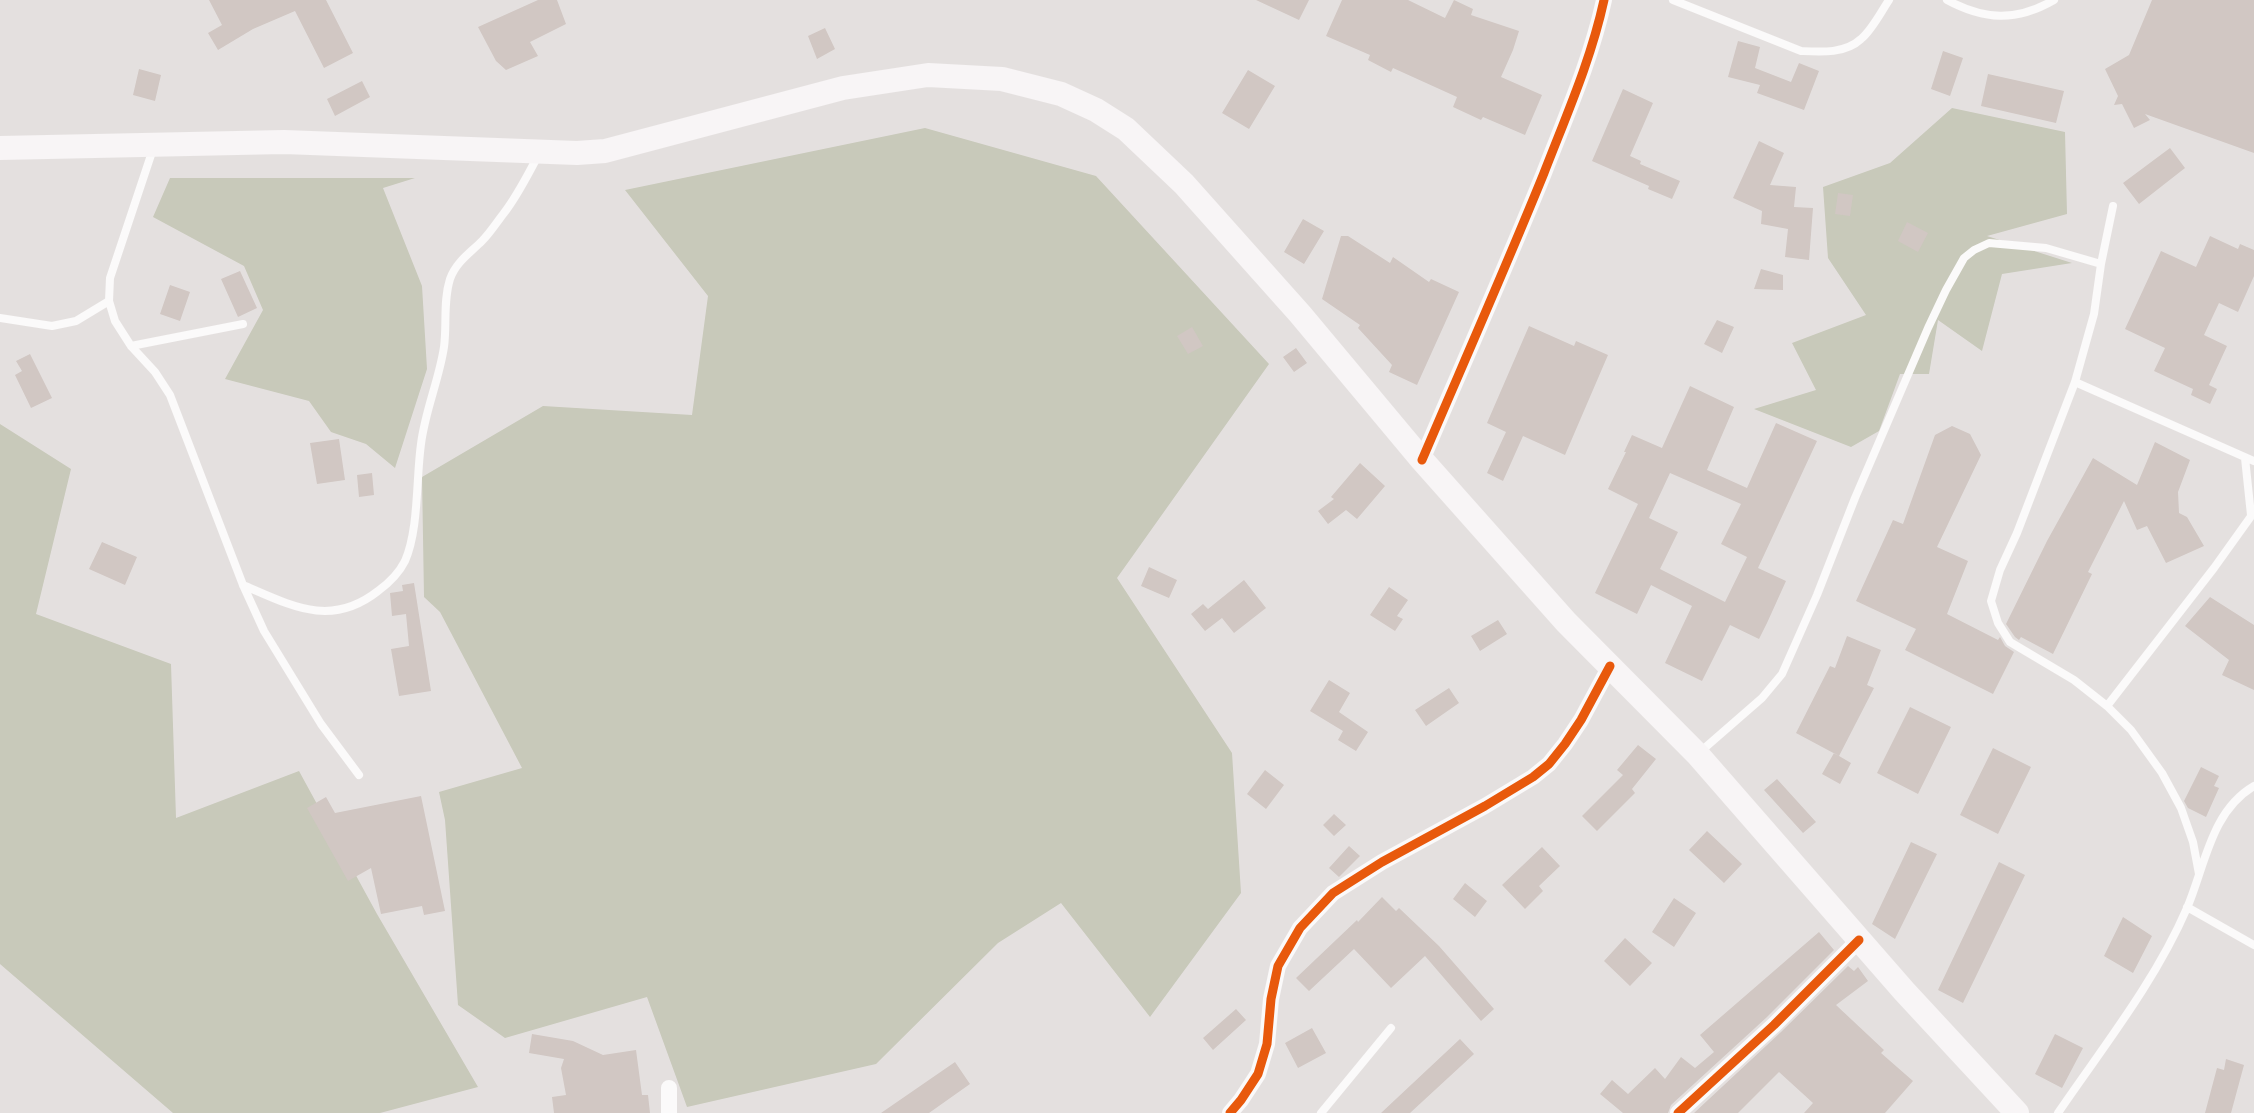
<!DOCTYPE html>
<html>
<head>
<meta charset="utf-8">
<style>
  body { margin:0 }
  canvas { display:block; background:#e4e0df }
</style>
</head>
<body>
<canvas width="2254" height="1113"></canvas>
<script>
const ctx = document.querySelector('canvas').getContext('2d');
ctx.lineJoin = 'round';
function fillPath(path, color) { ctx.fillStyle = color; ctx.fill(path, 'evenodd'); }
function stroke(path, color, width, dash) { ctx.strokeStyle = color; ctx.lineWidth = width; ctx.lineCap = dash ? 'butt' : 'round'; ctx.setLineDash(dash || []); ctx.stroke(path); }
fillPath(new Path2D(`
  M1952 108 2065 132 2067 214 1987 236 2072 263 2002 274 1982 351 1938 320 1929 374H1900L1879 431 1851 447 1754 409 1816 390 1792 343 1866 315 1828 258 1823 187 1890 163Z
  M925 128 1096 176 1269 364 1117 578 1232 753 1241 893 1150 1017 1061 903 998 943 876 1064 687 1107 647 997 505 1038 458 1005 445 820 439 792 522 768 440 612 424 597 422 477 543 406 692 415 708 296 625 190Z
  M170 178H415L383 188 422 286 427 369 395 468 366 444 331 432 309 401 225 379 263 310 244 266 153 217Z
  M0 424 71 469 36 614 171 664 176 818 299 771 377 914 478 1087 380 1113H173L0 964Z`), '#c8c9ba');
fillPath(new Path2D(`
  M209 0H326L353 53 324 68 295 11 253 29 218 50 208 33 222 25Z
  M538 0H557L566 24 530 42 538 56 506 70 496 61 478 27Z
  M1256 0H1309L1299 20Z
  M1342 0H1408L1445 18 1454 0 1473 9 1471 15 1519 31 1513 50 1501 77 1542 95 1525 135 1483 117 1481 120 1453 107 1457 97 1393 68 1391 72 1368 60 1370 55 1326 36Z
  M2152 0H2254V153L2145 114 2150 120 2134 128 2122 104 2114 105 2118 96 2105 69 2129 55Z
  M825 28 835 49 817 59 808 36Z
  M1738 41 1760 47 1755 68 1791 82 1799 63 1819 71 1804 110 1757 93 1760 85 1728 77Z
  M1943 51 1963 58 1950 96 1931 89Z
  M139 69 161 75 155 101 133 95Z
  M1248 70 1275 86 1249 129 1222 113Z
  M1988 74 2064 91 2056 123 1981 106Z
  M362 81 370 97 335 116 327 99Z
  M1623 89 1653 103 1630 156 1641 161 1640 164 1680 181 1672 199 1648 189 1649 186 1592 161Z
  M1759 141 1784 153 1770 185 1796 187 1794 207 1813 208 1809 260 1785 257 1788 229 1761 224 1762 211 1733 198Z
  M2170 148 2185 168 2139 204 2123 183Z
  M1838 193 1853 195 1850 216 1835 214Z
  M1303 219 1324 231 1304 264 1284 252Z
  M1907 222 1928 233 1918 252 1898 241Z
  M1341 236H1348L1390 263 1393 257 1429 282 1431 279 1459 292 1417 385 1389 372 1392 365 1358 328 1360 325 1322 299Z
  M2210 236 2238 249 2240 244 2254 250V276L2238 312 2219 303 2204 335 2227 346 2209 385 2217 389 2210 404 2191 395 2193 389 2154 371 2165 348 2125 329 2161 251 2196 267Z
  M1761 269 1783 275V290L1754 289Z
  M240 271 257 308 238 317 221 279Z
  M170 285 190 292 180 321 160 314Z
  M1717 320 1734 327 1722 353 1704 344Z
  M1529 326 1574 346 1576 341 1608 355 1565 455 1523 436 1503 481 1487 473 1506 432 1487 423Z
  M1192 327 1203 346 1188 354 1177 336Z
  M1296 348 1307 363 1294 372 1283 357Z
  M30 354 52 398 31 408 15 375 22 371 16 361Z
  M1690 386 1734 407 1707 470 1747 488 1776 423 1817 441 1758 568 1786 581 1767 623 1759 639 1730 625 1702 681 1665 663 1692 606 1651 585 1637 614 1595 593 1638 504 1608 489 1626 452H1624L1632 435 1662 448ZM1670 473 1741 504 1721 544 1747 557 1725 602 1660 569 1678 532 1649 518Z
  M1952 426 1970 434 1981 455 1937 547 1968 561 1947 614 1998 640 2000 637 2005 646 2014 652 1993 694 1905 650 1916 629 1856 601 1893 520 1903 524 1935 435Z
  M339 439 345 480 317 484 310 443Z
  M2155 442 2190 460 2178 492 2179 513 2187 517 2204 546 2166 563 2147 526 2137 530 2124 501 2088 572 2092 574 2053 654 2021 637 2019 640 2015 637 2006 624 2047 541 2093 458 2137 485Z
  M1360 463 1385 486 1357 519 1346 510 1328 524 1318 511 1334 499 1331 497Z
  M372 473 374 495 359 497 357 475Z
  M102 542 137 557 125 585 89 569Z
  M1149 567 1177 580 1169 598 1141 586Z
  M1244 580 1266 608 1234 633 1222 618 1205 631 1191 614 1203 604 1208 609Z
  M414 583 431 691 399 696 391 649 409 646 406 614 392 616 390 593 403 591 402 585Z
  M1389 587 1408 600 1397 616 1403 619 1395 631 1370 615Z
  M2210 597 2254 625V690L2222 675 2229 660 2185 626Z
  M1498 620 1507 634 1480 651 1471 636Z
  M1847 636 1881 650 1867 685 1874 688 1839 756 1796 733 1830 666 1835 668Z
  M1329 680 1350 693 1339 712 1368 732 1356 751 1338 740 1343 731 1310 711Z
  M1449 688 1459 703 1426 726 1415 710Z
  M1910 707 1951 727 1918 794 1877 773Z
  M1638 745 1656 759 1632 789 1635 793 1597 831 1582 816 1623 775 1617 770Z
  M1993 748 2031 767 1998 834 1960 815Z
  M1834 753 1851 763 1840 784 1822 774Z
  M2201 767 2219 776 2214 786 2219 788 2206 817 2188 808 2184 801Z
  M1265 770 1284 785 1266 809 1247 794Z
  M1777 779 1816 822 1803 833 1764 790Z
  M421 796 445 911 424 915 422 906 381 914 371 868 348 881 307 808 326 797 335 813Z
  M1334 814 1346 825 1334 836 1323 825Z
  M1707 831 1742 864 1724 883 1689 850Z
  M1911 842 1937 854 1895 939 1872 924Z
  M1349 846 1360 856 1339 877 1329 868Z
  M1542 847 1560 866 1539 886 1543 891 1525 909 1502 885Z
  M1999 862 2025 875 1963 1003 1938 990Z
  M1465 883 1487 901 1475 917 1453 899Z
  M1382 897 1396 911 1399 908 1439 946 1494 1009 1481 1021 1425 956 1391 988 1354 949 1309 991 1296 978 1357 920 1358 922Z
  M1674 898 1696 913 1674 947 1652 932Z
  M2123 917 2152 936 2133 973 2104 956Z
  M1819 932 1834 950 1767 1017 1671 1105 1668 1113H1623L1600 1094 1612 1080 1628 1094 1655 1068 1665 1079 1681 1057 1695 1068 1714 1052 1700 1035Z
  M1625 938 1652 963 1630 986 1604 961Z
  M1848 966 1854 971 1858 967 1868 981 1836 1005 1884 1050 1881 1053 1913 1081 1885 1113H1804L1813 1103 1779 1072 1738 1113H1694L1781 1032Z
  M1236 1009 1246 1020 1213 1050 1203 1038Z
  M1312 1028 1326 1053 1298 1068 1285 1043Z
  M532 1034 573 1041 603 1055 636 1050 642 1095H648L650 1113H554L552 1097 566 1095 561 1068 564 1059 529 1053Z
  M2055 1034 2083 1048 2062 1088 2035 1074Z
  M1460 1039 1474 1054 1410 1113H1381Z
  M2226 1059 2244 1065 2231 1113H2205L2217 1068 2224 1070Z
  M955 1062 970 1084 929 1113H881Z`), '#d1c7c3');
stroke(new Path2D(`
  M1673 0 1801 51C1820 52 1845 54 1861 39 1872 30 1881 12 1889 0
  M1947 0C1984 20 2016 22 2054 0
  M153 149 110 278 109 301 115 321 131 346 155 372 170 395 243 585 264 631 321 724 359 775
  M2113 206 2101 264 2094 314 2075 382 2017 533 2000 570 1991 601 1998 623 2010 642 2074 680 2107 706 2131 730 2162 773 2181 808 2193 842 2199 874
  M0 318 52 326 76 321 109 301
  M131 346 243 324
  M2075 382 2254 461
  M2245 458 2251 515
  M243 585C292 606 331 628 378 591 389 583 399 573 405 561 419 529 416 479 421 444 425 411 439 380 444 347 447 325 443 301 450 279 456 262 470 253 482 241 490 233 497 222 504 213 518 195 528 174 539 154
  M2107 706 2214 568 2254 512
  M1700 752 1762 698 1782 674 1817 595 1855 498 1928 328 1946 290 1964 258 1974 250 1989 243 2046 248 2101 264
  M2187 907 2254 945
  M1321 1113 1391 1028
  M2058 1113C2103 1047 2155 982 2187 908 2205 866 2211 811 2254 786`), '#fbfafa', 8);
stroke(new Path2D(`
  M1422 460C1463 364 1505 269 1544 173 1566 116 1591 60 1604 0
  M669 1088V1113
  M1230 1113 1241 1100 1258 1074 1267 1044 1271 999 1278 966 1300 928 1333 893 1382 862 1485 806 1533 777 1549 764 1565 744 1581 720 1610 666
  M1678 1113 1774 1025 1859 940`), '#fbfafa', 16);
stroke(new Path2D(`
  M0 148 284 142 577 153 605 151 843 88 928 75 1002 79 1061 94 1096 110 1126 129 1184 184 1300 314 1422 460 1566 622 1698 755 1904 991 2017 1113`), '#f8f5f6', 24);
stroke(new Path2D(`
  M1422 460C1463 364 1505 269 1544 173 1566 116 1591 60 1604 0
  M1230 1113 1241 1100 1258 1074 1267 1044 1271 999 1278 966 1300 928 1333 893 1382 862 1485 806 1533 777 1549 764 1565 744 1581 720 1610 666
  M1678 1113 1774 1025 1859 940`), '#e8590c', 9);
</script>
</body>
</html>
